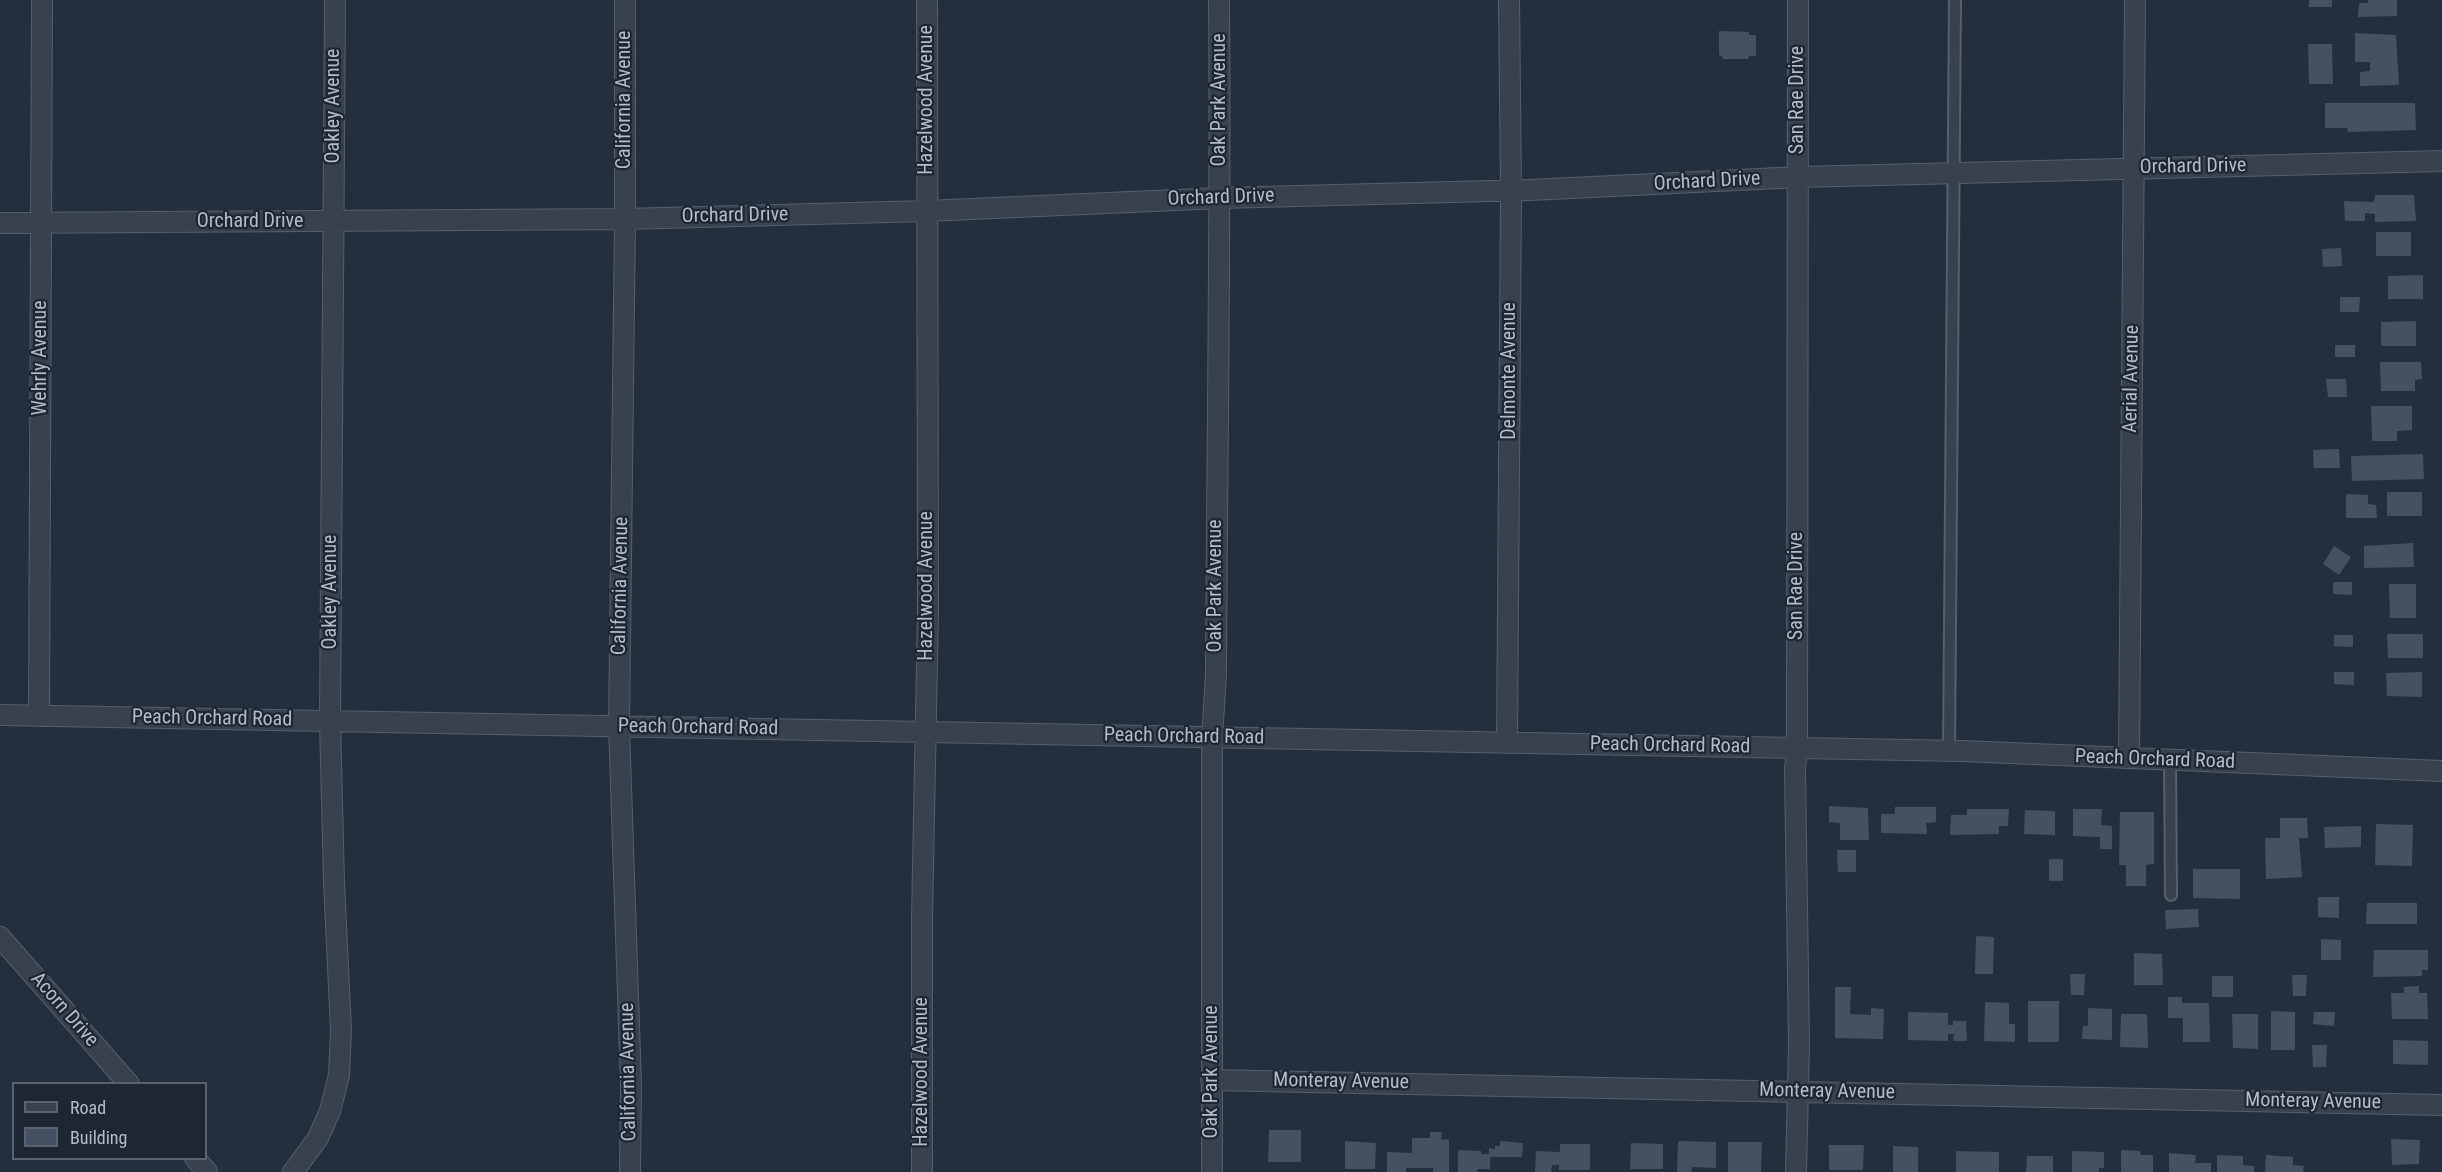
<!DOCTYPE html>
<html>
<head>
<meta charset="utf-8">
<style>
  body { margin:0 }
  #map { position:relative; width:2442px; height:1172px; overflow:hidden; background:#242f3e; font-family:"Roboto Condensed",sans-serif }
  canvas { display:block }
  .legend { position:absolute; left:12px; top:1082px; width:195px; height:78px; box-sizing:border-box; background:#1d2633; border:2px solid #59626f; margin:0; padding:8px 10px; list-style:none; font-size:18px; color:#b4bcc9 }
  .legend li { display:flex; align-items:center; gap:12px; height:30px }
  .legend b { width:30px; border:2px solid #59626f }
</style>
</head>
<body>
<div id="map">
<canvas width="2442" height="1172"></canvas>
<ul class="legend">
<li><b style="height:8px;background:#38414e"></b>Road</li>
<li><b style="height:16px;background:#455162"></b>Building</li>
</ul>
</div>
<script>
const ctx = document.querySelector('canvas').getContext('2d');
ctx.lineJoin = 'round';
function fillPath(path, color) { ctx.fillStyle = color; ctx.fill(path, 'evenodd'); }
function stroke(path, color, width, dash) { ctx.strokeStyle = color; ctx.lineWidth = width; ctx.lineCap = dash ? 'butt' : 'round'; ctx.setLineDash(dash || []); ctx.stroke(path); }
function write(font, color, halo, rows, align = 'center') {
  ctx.font = font + ' "Roboto Condensed",sans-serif'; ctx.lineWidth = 4.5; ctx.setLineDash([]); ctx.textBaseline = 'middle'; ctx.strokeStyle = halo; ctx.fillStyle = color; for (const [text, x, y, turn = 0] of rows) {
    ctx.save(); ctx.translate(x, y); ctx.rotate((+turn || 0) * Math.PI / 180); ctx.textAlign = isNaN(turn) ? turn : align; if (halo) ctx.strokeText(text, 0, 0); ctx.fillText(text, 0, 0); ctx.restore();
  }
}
fillPath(new Path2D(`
  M2309 0H2332V7H2309Z
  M2368 0H2397V16L2358 17 2359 3H2368Z
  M1719 31 1749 32V35H1756V56H1749L1748 59H1723L1722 56 1719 55Z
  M2355 33 2396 35 2399 85 2360 86V72L2370 71V62H2355Z
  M2308 44H2332L2333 84H2309Z
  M2325 103H2415L2416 130 2348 132 2347 128H2325Z
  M2375 195H2414L2416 221 2375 222V214L2365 213V221H2345L2344 201 2374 202Z
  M2376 232H2411V256H2376Z
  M2341 248 2342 266 2323 267 2322 249Z
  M2423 275V299H2388V276Z
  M2340 297H2360L2359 312H2340Z
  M2416 321V346H2381V322Z
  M2335 345H2355V357H2335Z
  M2380 362H2421L2422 379 2415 380V391H2381Z
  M2326 379H2346L2347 397H2328Z
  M2371 406H2412V430L2397 431V441H2372Z
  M2339 449 2340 468H2314L2313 450Z
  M2423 454 2424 479 2352 481 2351 456Z
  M2387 492H2422V516H2387Z
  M2346 494 2368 495V504L2376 505 2377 518H2346Z
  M2413 543 2414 567 2364 568V546Z
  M2334 546 2351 557 2339 575 2323 564Z
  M2333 582H2352V595L2333 594Z
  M2389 584H2416V618H2390Z
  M2387 634H2423V658H2388Z
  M2334 635H2353V647L2334 646Z
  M2334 672H2354V685L2334 684Z
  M2422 672V697L2387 696 2386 673Z
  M1829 806 1868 808 1869 840H1840V823L1829 822Z
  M1895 807H1936V822L1926 823 1927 834 1881 833V814H1895Z
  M1967 809H2009L2008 826H1999V834L1950 835 1951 815H1967Z
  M2073 809H2102L2101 825 2112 826V849H2100V837L2073 836Z
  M2025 810 2055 811V835L2024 834Z
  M2120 812H2154V864L2146 865V886H2126V865H2119Z
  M2280 818H2307L2308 838H2299L2302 877 2266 879 2265 838H2280Z
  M2376 824 2413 825 2412 866 2375 865Z
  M2361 826V847L2325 848 2324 827Z
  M1837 850H1856V872H1838Z
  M2049 859H2063V881H2049Z
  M2193 869H2240V899L2193 898Z
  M2318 897H2339V918L2318 917Z
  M2367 903H2417V924H2366Z
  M2198 909 2199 927 2166 929 2165 910Z
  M1976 936 1994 937 1993 974H1975Z
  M2321 939 2341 940V960H2321Z
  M2374 950H2428V970H2422V976L2373 977Z
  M2134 953 2162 954 2163 985H2134Z
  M2070 974H2085L2084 995H2071Z
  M2292 975H2307L2306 996H2293Z
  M2212 976H2233V997H2212Z
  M2419 986V993H2427L2428 1019H2392L2391 993H2404V987Z
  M1835 987H1851L1850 1014 1871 1015V1008L1884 1009 1883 1039 1835 1038Z
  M2168 997H2182V1003H2209L2210 1042H2183V1018H2168Z
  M2028 1001H2059V1042H2028Z
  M1985 1002 2009 1003V1024H2015V1042L1984 1041Z
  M2088 1008 2112 1009V1040L2082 1039 2083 1026H2088Z
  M2271 1011 2295 1012V1050H2271Z
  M1908 1012 1948 1013V1025H1953V1021H1966L1967 1041H1953L1954 1034H1948V1041L1908 1040Z
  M2314 1012H2335L2334 1026 2313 1024Z
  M2121 1014H2147L2148 1048 2120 1047Z
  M2232 1014H2258V1049L2233 1048Z
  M2393 1040 2428 1041V1065L2393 1064Z
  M2312 1045H2327L2326 1067H2313Z
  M1269 1130H1301V1162H1268Z
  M1430 1132H1442L1441 1140 1449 1139V1172H1433V1168H1406V1172H1387V1152L1412 1153V1138H1430Z
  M2391 1139 2420 1140 2419 1164 2392 1165Z
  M1345 1141 1376 1143 1375 1169H1345Z
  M1500 1141 1523 1143 1522 1157H1490V1169H1477V1172H1458V1150L1481 1151V1154H1489V1148L1495 1149V1146H1500Z
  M1678 1141 1716 1142V1168L1692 1167 1691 1172H1677Z
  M1728 1142H1762L1761 1172H1728Z
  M1631 1143 1663 1144V1169H1630Z
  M1560 1144H1590V1170H1559V1165H1552L1551 1172H1535L1536 1151 1560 1152Z
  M1829 1145H1864L1863 1170H1829Z
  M1893 1146 1918 1147V1172H1893Z
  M2121 1150 2140 1151 2141 1155H2153V1172H2121Z
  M1956 1151 1999 1152V1172H1956Z
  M2072 1151 2104 1152V1168H2099V1172H2072Z
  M2169 1153 2196 1155 2195 1163H2211V1172H2169Z
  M2217 1155 2243 1156V1165L2254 1166V1172H2217Z
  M2266 1155 2293 1157V1165L2304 1166 2303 1172H2265Z
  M2027 1156H2053V1172H2026Z`), '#455162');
const service = new Path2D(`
  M1949 751 1955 0
  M2170 760 2171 895`);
const minor = new Path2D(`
  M625 0V219L619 726 631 1085 630 1172
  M0 223 625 219 927 211 1220 198 1530 190 1799 177 2442 161
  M0 715 1962 751 2442 771
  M39 716 42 0
  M1507 743 1511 191 1509 0
  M2129 758 2135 0
  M0 937 129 1084
  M1211 1080 2442 1105
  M195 1158 207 1172
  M293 1172 318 1138 330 1111 339 1075 341 1031 334 882 330 721 335 0
  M922 1172V919L928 609 927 0
  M1212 1172V737L1216 675C1217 450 1221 225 1219 0
  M1796 1172 1799 1044 1795 769 1797 748 1798 0`);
stroke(service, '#565f6c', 14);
stroke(minor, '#565f6c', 22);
stroke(service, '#38414e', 10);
stroke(minor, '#38414e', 20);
write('20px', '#b4bcc9', '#1d2633', [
  ["California Avenue",625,100,-90],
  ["Hazelwood Avenue",927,100,-90],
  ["Oak Park Avenue",1220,100,-90],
  ["San Rae Drive",1798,100,-90],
  ["Oakley Avenue",334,106,-90],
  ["Orchard Drive",2193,167,-1],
  ["Orchard Drive",1707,182,-3],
  ["Orchard Drive",1221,198,-2],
  ["Orchard Drive",735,216,-1],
  ["Orchard Drive",250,222],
  ["Wehrly Avenue",41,358,-90],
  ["Delmonte Avenue",1510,371,-90],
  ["Aerial Avenue",2132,379,-89],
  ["California Avenue",621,586,-89],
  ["Hazelwood Avenue",927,586,-90],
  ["Oak Park Avenue",1216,586,-90],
  ["San Rae Drive",1797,586,-90],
  ["Oakley Avenue",331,592,-90],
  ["Peach Orchard Road",212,719,1],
  ["Peach Orchard Road",698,728,1],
  ["Peach Orchard Road",1184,737,1],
  ["Peach Orchard Road",1670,746,1],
  ["Peach Orchard Road",2155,760,2],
  ["Acorn Drive",64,1010,49],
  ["California Avenue",629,1072,-91],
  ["Hazelwood Avenue",922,1072,-90],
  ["Oak Park Avenue",1212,1072,-90],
  ["Monteray Avenue",1341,1082,1],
  ["Monteray Avenue",1827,1092,1],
  ["Monteray Avenue",2313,1102,1]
]);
</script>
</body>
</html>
